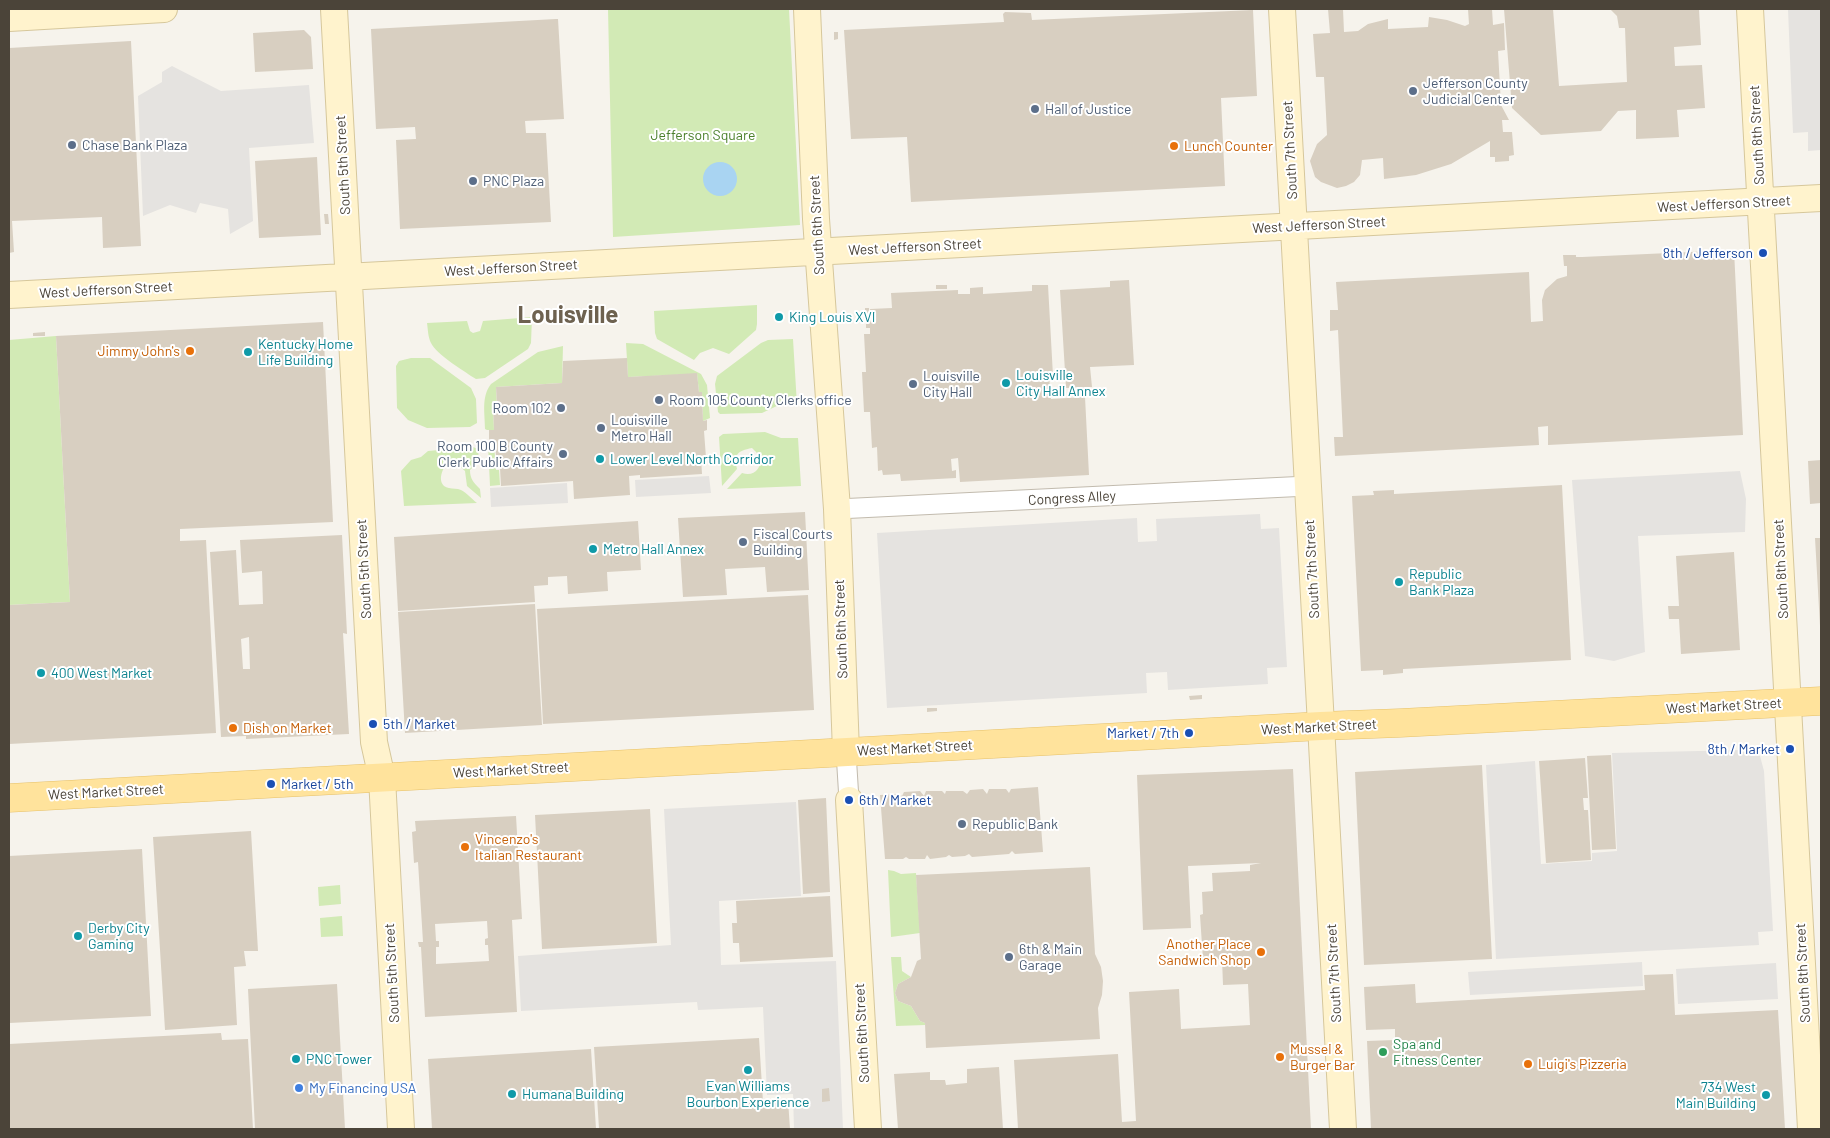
<!DOCTYPE html>
<html>
<head>
<meta charset="utf-8">
<style>
  body { margin:0 }
  #map { position:relative; width:1830px; height:1138px; overflow:hidden; background:#f6f3ec; font-family:Barlow,sans-serif }
  canvas { display:block }
  .frame { position:absolute; inset:0; border:10px solid #4b4439; pointer-events:none }
</style>
</head>
<body>
<div id="map">
<canvas width="1830" height="1138"></canvas>
<div class="frame"></div>
</div>
<script>
const ctx = document.querySelector('canvas').getContext('2d');
ctx.lineJoin = 'round';
function fillPath(path, color) { ctx.fillStyle = color; ctx.fill(path, 'evenodd'); }
function stroke(path, color, width, dash) { ctx.strokeStyle = color; ctx.lineWidth = width; ctx.lineCap = dash ? 'butt' : 'round'; ctx.setLineDash(dash || []); ctx.stroke(path); }
function write(font, color, halo, rows, align = 'center') {
  ctx.font = font + ' Barlow,sans-serif'; ctx.lineWidth = 4; ctx.setLineDash([]); ctx.textBaseline = 'middle'; ctx.strokeStyle = halo; ctx.fillStyle = color; for (const [text, x, y, turn = 0] of rows) {
    ctx.save(); ctx.translate(x, y); ctx.rotate((+turn || 0) * Math.PI / 180); ctx.textAlign = isNaN(turn) ? turn : align; if (halo) ctx.strokeText(text, 0, 0); ctx.fillText(text, 0, 0); ctx.restore();
  }
}
fillPath(new Path2D(`
  M608 9H789L800 225 613 237Z
  M757 305V324L756 330 729 354 713 348 700 353 694 360 657 339 655 333 654 311Z
  M532 317 531 343 528 349 485 378 476 379 471 376C460 368 437 355 431 343 428 337 428 330 427 323L467 321 470 331 473 333 480 331 483 321Z
  M56 336 70 602 9 605V340Z
  M793 339 797 405 781 404 762 413 720 414 718 412 715 384 717 376 761 343 768 340Z
  M626 343 643 344 701 374 707 385 710 418 703 421 702 393 699 392 697 374 628 377Z
  M563 346 562 383 496 387 497 406H493L494 430H487L485 429C485 413 481 397 491 384L538 352Z
  M411 358H430L471 388 476 399 477 423 470 427 427 428 408 420 397 408 396 366 399 361Z
  M765 432 781 438H798L801 486 727 489 742 473C754 477 761 469 761 457L752 448C737 451 734 454 737 469L722 486 719 437 723 434Z
  M488 444H494L496 470H499L500 485 490 486Z
  M473 447 478 449 479 461 470 470C470 479 474 483 480 489L481 498 467 486 465 471 457 464 445 466C440 474 438 486 449 488 453 489 457 488 461 490 467 493 472 499 477 503L404 506 401 471 411 460 421 457 428 451Z
  M888 870 894 871 901 874 916 873 920 933 891 937Z
  M340 885 341 904 319 906 318 887Z
  M342 916 343 936 321 937 320 918Z
  M891 957H901L902 971 911 977 898 984 895 993 898 1001 911 1006 920 1021 925 1023V1025L896 1026Z`), '#d2eab5');
fillPath(new Path2D(`
  M1788 9H1821V150L1808 151V132L1793 133Z
  M172 66 221 91 309 85 314 143 249 148 253 221 230 234 228 209 200 203 196 213 170 205 143 216 138 96 162 82V72Z
  M1740 471 1746 499 1745 532 1638 536 1645 652 1614 661 1585 656 1572 480Z
  M709 476 711 493 636 497 635 480Z
  M567 483 568 503 491 507 490 488Z
  M1260 514 1261 529 1279 528 1287 667 1267 668 1268 684 1168 690 1167 672 1146 673 1147 693 887 708 877 533 1137 518 1138 542 1157 541 1156 519Z
  M1742 750 1760 756 1764 771 1773 931 1758 932 1759 945 1496 959 1486 765 1535 761 1541 864 1592 861V853L1617 851 1612 753Z
  M796 802 801 896 719 901 721 965 836 961 843 1129H794L793 1094 767 1095 763 1007 698 1010 697 1002 521 1011 518 956 671 945 664 809Z
  M1642 962 1643 986 1470 995 1468 972Z
  M1776 963 1778 999 1678 1004 1676 969Z`), '#e5e3e0');
fillPath(new Path2D(`
  M703 179a17 17 0 1 1 34 0a17 17 0 1 1-34 0Z`), '#a9d4f2');
fillPath(new Path2D(`
  M1328 9H1343L1344 32 1358 31 1368 24 1388 19V29L1428 27 1429 17 1447 20 1465 26 1469 24 1468 9H1492L1493 25 1504 23 1505 50 1498 51 1501 105 1509 120H1502L1503 132H1512L1514 155 1509 156V161L1495 162V157H1490V141L1451 164 1416 175 1384 179 1383 158 1362 160 1360 175 1354 182 1346 186 1337 188 1321 182 1315 177 1310 161 1317 144 1327 135 1326 114 1324 77H1316L1313 34 1330 33Z
  M1504 9H1553L1559 86 1627 82 1625 28H1619L1617 16 1610 9H1699L1701 45 1674 47 1675 66 1702 65 1705 108 1677 110 1679 137 1636 139V110L1618 111 1601 131 1541 135 1512 108Z
  M1253 10 1257 96 1221 98 1225 186 911 202 907 137 851 139 844 30 1004 22 1003 14 1005 12 1031 13 1032 20Z
  M556 19H558L564 119 525 121 526 133H546L551 222 400 229 396 140 416 139 415 127 376 129 371 29Z
  M304 30 311 37 313 69 255 72 253 33Z
  M834 32H838V39L834 40Z
  M131 41 141 246 103 248 102 217 12 221 14 252 9 253V48Z
  M317 157 321 235 259 238 255 161Z
  M324 214H328L329 224H325Z
  M1734 250 1743 435 1548 445V426L1538 427 1539 445 1335 456 1334 437H1343L1338 330 1330 331V310H1338L1336 282 1529 272 1531 322 1543 321 1542 300 1545 290 1557 279 1567 276V266H1564L1563 255H1576V257H1582Z
  M1129 280 1134 365 1090 367 1092 387 1066 388 1060 290 1110 287V281Z
  M936 285H947V289H936Z
  M1032 285H1048L1053 376H1049L1051 399 1085 397 1089 475 960 482 958 458 951 459 952 471 956 470V478L901 481 900 474 883 475 882 470 878 471 877 447 872 448 870 412H864L862 372H866L864 334H870V328H866V318H871L870 309 892 308 891 293 958 290V294H970V288L983 287V294L1032 291Z
  M865 308H869V314H865Z
  M323 322 333 522 180 529V541L206 540 216 733 9 744V605L70 602 56 336Z
  M45 332V336H33V333Z
  M627 358 628 377 697 373 699 392H702L703 421 707 420V430L704 431 706 458H701L702 474 640 478V475L629 476 630 495 574 499 573 481 501 486 500 468H497L495 443H489V430H494L493 406H497L496 387 562 383 563 361Z
  M1821 460V503L1810 504 1808 461Z
  M1562 485 1571 660 1403 669V673L1383 675V670L1361 671 1352 496 1374 495 1373 491 1394 490V494Z
  M805 512 809 590 767 592 765 567 725 569 727 595 683 597 678 518Z
  M638 521 641 570 607 572 608 591 568 594 567 576 548 577V585L534 586 535 602 398 611 394 537Z
  M342 535 347 634 343 633 349 734 246 739V736L221 737 210 552 236 550 239 605 263 604 262 571 242 573 240 540ZM249 637 250 669H243L241 639Z
  M1815 538H1821V625L1820 626Z
  M1734 552 1740 650 1681 654 1679 619H1669L1668 606H1679L1676 556Z
  M808 595 814 710 543 724 537 609Z
  M535 604 542 725 405 733 398 612Z
  M1202 695V699L1190 700 1189 696Z
  M927 708H937V711L927 712Z
  M1611 755 1616 849 1592 850 1587 756Z
  M1585 758 1588 798H1583L1584 810H1588L1591 860 1546 863 1539 761Z
  M1482 765 1492 959 1364 965 1355 772Z
  M1293 769 1311 1129H1018L1014 1060 1118 1054 1122 1122 1136 1121 1129 992 1179 989 1181 1029 1250 1025 1248 984 1223 985 1222 959 1203 960 1200 915 1203 914 1202 892 1213 891 1212 873 1250 871V865L1261 863 1188 866 1191 928 1143 930 1137 775Z
  M1038 787 1043 852 1015 854 1012 851 1009 854 972 857 969 854 965 856 952 857 949 855 946 857 930 859 927 855 925 859H909L906 857 903 859H885L880 795 899 794 902 796 904 792 920 791 924 796 926 791H942L945 794 946 791H963L967 794 970 790 983 789 987 794 989 789H1006L1009 793 1011 789Z
  M826 798 830 892 803 894 798 800Z
  M650 809 657 943 542 949 535 815Z
  M516 816 522 919 512 920 517 1012 425 1017 421 947H419L418 942H423L418 862 414 863 412 832 416 831 415 821ZM487 921 488 938 485 939V945H488L489 961 436 964V947H439V941H436L435 924Z
  M251 831 258 951H244L246 966 234 967 237 1025 165 1030 153 837Z
  M142 849 151 1016 9 1023V856Z
  M1090 867 1095 954 1101 967 1103 981 1102 995 1098 1008 1100 1039 926 1048 925 1023 920 1021 911 1006 898 1001 895 993 898 984 911 977 917 961 921 959 916 875Z
  M830 896 833 957 740 962 739 943H733L732 923H737L736 901Z
  M1673 974 1675 1015 1778 1010 1785 1129H1371L1367 1041 1395 1040V1029L1366 1030 1364 987 1415 984 1416 1003 1645 990 1644 975Z
  M337 984 345 1129H255L248 989Z
  M221 1033 222 1040 248 1039 253 1129H9V1044Z
  M759 1038 763 1102 788 1100 790 1129H599L594 1047Z
  M591 1049 596 1129H432L428 1059Z
  M999 1067 1003 1129H898L894 1074 930 1072V1080H945L946 1085 967 1083V1069Z
  M829 1088 830 1101 822 1102V1089Z`), '#d8cfc1');
const street = new Path2D(`
  M837 509 1308 486
  M846 752 849 800`);
const secondary = new Path2D(`
  M334 9 373 724 374 742 382 778 401 1129
  M807 9 816 219 837 509 846 752
  M1282 9 1343 1129
  M1750 9 1811 1129
  M9 18 164 9
  M9 295 1821 198
  M849 800 868 1129`);
const primary = new Path2D(`
  M9 798 1321 726 1400 723 1821 701`);
stroke(street, '#c2bbae', 21);
stroke(secondary, '#d6c79b', 28);
stroke(primary, '#e6c16a', 29);
stroke(street, '#fff', 19);
stroke(secondary, '#fff3cd', 26);
stroke(primary, '#ffe39c', 28);
for (const [x, y, r, color] of [
  [1413,91,5,"#5c6f8a"],
  [1035,109,5,"#5c6f8a"],
  [72,145,5,"#5c6f8a"],
  [1174,146,5,"#e8710a"],
  [473,181,5,"#5c6f8a"],
  [1763,253,5,"#1a4fb4"],
  [779,317,5,"#0f9aa8"],
  [190,351,5,"#e8710a"],
  [248,352,5,"#0f9aa8"],
  [1006,383,5,"#0f9aa8"],
  [913,384,5,"#5c6f8a"],
  [659,400,5,"#5c6f8a"],
  [561,408,5,"#5c6f8a"],
  [601,428,5,"#5c6f8a"],
  [563,454,5,"#5c6f8a"],
  [600,459,5,"#0f9aa8"],
  [743,542,5,"#5c6f8a"],
  [593,549,5,"#0f9aa8"],
  [1399,582,5,"#0f9aa8"],
  [41,673,5,"#0f9aa8"],
  [373,724,5,"#1a4fb4"],
  [233,728,5,"#e8710a"],
  [1189,733,5,"#1a4fb4"],
  [1790,749,5,"#1a4fb4"],
  [271,784,5,"#1a4fb4"],
  [849,800,5,"#1a4fb4"],
  [962,824,5,"#5c6f8a"],
  [465,847,5,"#e8710a"],
  [78,936,5,"#0f9aa8"],
  [1261,952,5,"#e8710a"],
  [1009,957,5,"#5c6f8a"],
  [1383,1052,5,"#2e9e5b"],
  [1280,1057,5,"#e8710a"],
  [296,1059,5,"#0f9aa8"],
  [1528,1064,5,"#e8710a"],
  [748,1070,5,"#0f9aa8"],
  [299,1088,5,"#3f7fe0"],
  [512,1094,5,"#0f9aa8"],
  [1766,1095,5,"#0f9aa8"]
]) { const dot = new Path2D(); dot.arc(x, y, r, 0, 2 * Math.PI); ctx.fillStyle = color; ctx.fill(dot); stroke(dot, '#fff', 2); }
write('14px', '#4e5e75', '#fff', [
  ["Jefferson County",1423,83],
  ["Judicial Center",1423,99],
  ["Hall of Justice",1045,109],
  ["Chase Bank Plaza",82,145],
  ["PNC Plaza",483,181],
  ["Louisville",923,376],
  ["City Hall",923,392],
  ["Room 105 County Clerks office",669,400],
  ["Room 102",551,408,"right"],
  ["Louisville",611,420],
  ["Metro Hall",611,436],
  ["Room 100 B County",553,446,"right"],
  ["Clerk Public Affairs",553,462,"right"],
  ["Fiscal Courts",753,534],
  ["Building",753,550],
  ["Republic Bank",972,824],
  ["6th & Main",1019,949],
  ["Garage",1019,965]
], 'left');
write('14px', '#4a7f2a', '#fff', [
  ["Jefferson Square",703,135]
]);
write('14px', '#4b4439', '#fff', [
  ["South 8th Street",1757,135,-93],
  ["South 7th Street",1290,150,-93],
  ["South 5th Street",343,165,-93],
  ["West Jefferson Street",1724,204,-3],
  ["South 6th Street",817,225,-93],
  ["West Jefferson Street",1319,225,-3],
  ["West Jefferson Street",915,247,-3],
  ["West Jefferson Street",511,268,-3],
  ["West Jefferson Street",106,290,-3],
  ["Congress Alley",1072,498,-3],
  ["South 5th Street",364,569,-93],
  ["South 7th Street",1312,569,-93],
  ["South 8th Street",1781,569,-93],
  ["South 6th Street",841,629,-92],
  ["West Market Street",1724,706,-3],
  ["West Market Street",1319,727,-3],
  ["West Market Street",915,748,-3],
  ["West Market Street",511,770,-3],
  ["West Market Street",106,792,-3],
  ["South 5th Street",392,973,-93],
  ["South 7th Street",1334,973,-93],
  ["South 8th Street",1803,973,-93],
  ["South 6th Street",862,1033,-93]
]);
write('14px', '#c56008', '#fff', [
  ["Lunch Counter",1184,146],
  ["Jimmy John's",180,351,"right"],
  ["Dish on Market",243,728],
  ["Vincenzo's",475,839],
  ["Italian Restaurant",475,855],
  ["Another Place",1251,944,"right"],
  ["Sandwich Shop",1251,960,"right"],
  ["Mussel &",1290,1049],
  ["Burger Bar",1290,1065],
  ["Luigi's Pizzeria",1538,1064]
], 'left');
write('14px', '#164399', '#fff', [
  ["8th / Jefferson",1753,253],
  ["5th / Market",383,724,"left"],
  ["Market / 7th",1179,733],
  ["8th / Market",1780,749],
  ["Market / 5th",281,784,"left"],
  ["6th / Market",859,800,"left"]
], 'right');
write('14px', '#0d838f', '#fff', [
  ["King Louis XVI",789,317],
  ["Kentucky Home",258,344],
  ["Life Building",258,360],
  ["Louisville",1016,375],
  ["City Hall Annex",1016,391],
  ["Lower Level North Corridor",610,459],
  ["Metro Hall Annex",603,549],
  ["Republic",1409,574],
  ["Bank Plaza",1409,590],
  ["400 West Market",51,673],
  ["Derby City",88,928],
  ["Gaming",88,944],
  ["PNC Tower",306,1059],
  ["Evan Williams",748,1086,"center"],
  ["Bourbon Experience",748,1102,"center"],
  ["734 West",1756,1087,"right"],
  ["Main Building",1756,1103,"right"],
  ["Humana Building",522,1094]
], 'left');
write('14px', '#27864d', '#fff', [
  ["Spa and",1393,1044],
  ["Fitness Center",1393,1060]
], 'left');
write('14px', '#366cbe', '#fff', [
  ["My Financing USA",309,1088]
], 'left');
write('bold 24px', '#6e6250', '#fff', [
  ["Louisville",568,315]
]);
</script>
</body>
</html>
